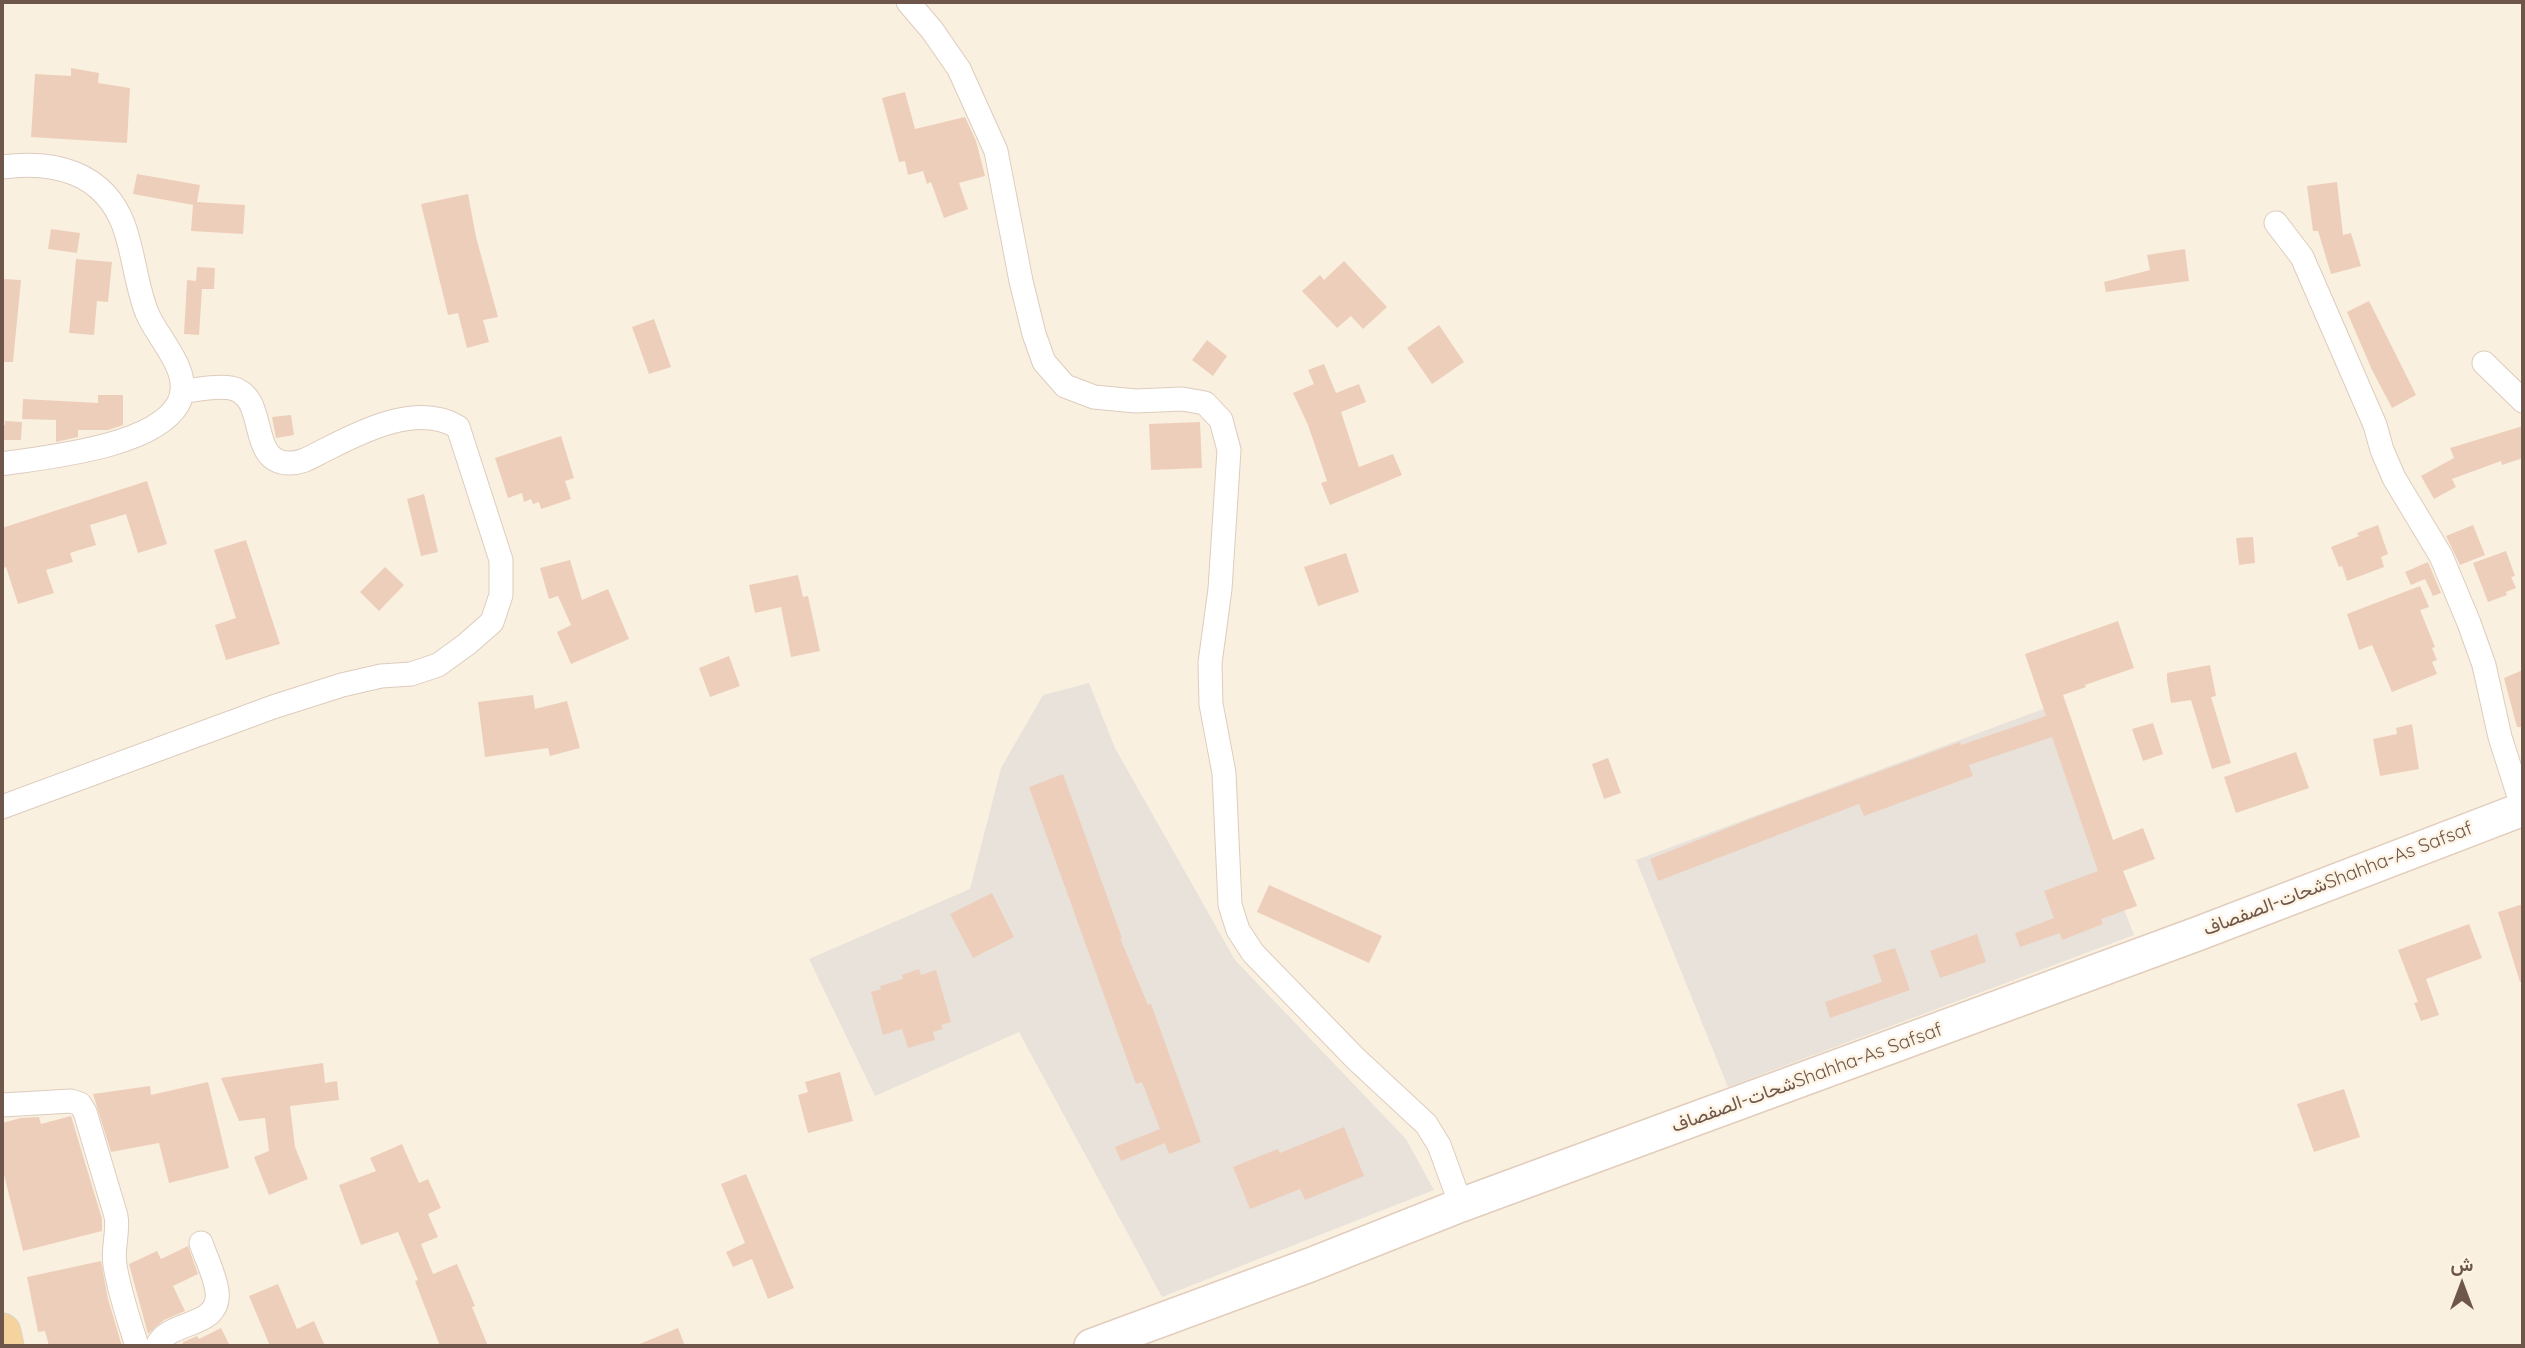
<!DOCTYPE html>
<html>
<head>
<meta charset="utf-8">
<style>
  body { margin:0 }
  #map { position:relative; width:2525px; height:1348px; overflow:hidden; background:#faf0e0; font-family:Quicksand,Vazirmatn,sans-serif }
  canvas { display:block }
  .frame { position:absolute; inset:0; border:4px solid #6e574a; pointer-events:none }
  .north { position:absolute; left:2427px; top:1250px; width:70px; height:70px; -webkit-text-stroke:5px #fdf4e6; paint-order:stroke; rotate:0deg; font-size:19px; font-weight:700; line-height:28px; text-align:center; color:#6e574a }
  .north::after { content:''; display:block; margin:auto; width:24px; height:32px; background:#6e574a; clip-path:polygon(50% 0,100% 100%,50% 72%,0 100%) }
</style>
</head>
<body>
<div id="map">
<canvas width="2525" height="1348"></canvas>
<div class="frame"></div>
<div class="north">ش</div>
</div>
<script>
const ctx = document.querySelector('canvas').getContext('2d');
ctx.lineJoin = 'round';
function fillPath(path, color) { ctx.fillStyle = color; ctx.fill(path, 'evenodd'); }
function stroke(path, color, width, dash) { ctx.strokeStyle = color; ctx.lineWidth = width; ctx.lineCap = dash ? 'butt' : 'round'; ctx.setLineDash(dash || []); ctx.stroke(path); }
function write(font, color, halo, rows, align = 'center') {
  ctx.font = font + ' Quicksand,Vazirmatn,sans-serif'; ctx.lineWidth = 5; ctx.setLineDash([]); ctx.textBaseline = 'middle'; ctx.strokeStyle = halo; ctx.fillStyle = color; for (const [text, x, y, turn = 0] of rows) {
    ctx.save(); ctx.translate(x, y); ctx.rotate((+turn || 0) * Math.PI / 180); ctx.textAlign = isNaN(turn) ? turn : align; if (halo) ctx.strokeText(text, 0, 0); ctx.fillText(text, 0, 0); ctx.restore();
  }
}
fillPath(new Path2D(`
  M1089 683 1115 748 1235 960 1406 1139 1434 1190 1162 1297 1019 1032 875 1096 809 959 970 889 1001 768 1043 695Z
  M2046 708 2134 935 1728 1087 1636 860Z`), '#e9e2db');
fillPath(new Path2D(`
  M71 68 99 73 98 83 130 88 127 143 31 137 35 74 71 76Z
  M905 92 915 129 965 117 976 141 985 176 959 183 968 209 944 218 931 182 927 184 923 171 908 175 905 161 899 162 882 98Z
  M137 174 200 185 197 202 245 205 243 234 191 231 193 205 133 194Z
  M2337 182 2343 235 2351 233 2361 266 2331 274 2318 231H2313L2307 186Z
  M468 194 476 237 498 317 483 320 489 342 467 348 458 313 448 315 421 204Z
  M51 229 80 233 77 253 48 249Z
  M2185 249 2189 281 2106 292 2104 282 2150 270 2147 255Z
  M76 259 112 262 108 302 97 301 94 335 69 333Z
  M1344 261 1387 307 1363 329 1351 316 1337 328 1302 291 1320 275 1324 280Z
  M197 267 215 268 214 289H202L199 335 184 334 187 280 196 281Z
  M2 279 21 280 13 362H2Z
  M2369 301 2416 395 2392 408 2372 370 2347 312Z
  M654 319 671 367 649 374 632 327Z
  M1439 325 1464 362 1432 384 1407 348Z
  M1207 340 1227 356 1213 376 1192 360Z
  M1324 364 1336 393 1359 384 1366 402 1341 412 1359 467 1393 454 1402 475 1330 505 1321 483 1327 481 1308 425 1293 393 1314 384 1308 370Z
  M98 395H123V425L108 430H78V437L56 442V420L22 419 23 399 98 403Z
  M291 415 294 435 276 438 272 417Z
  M5 421 22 422 21 440H2V425H5Z
  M1200 422 1202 468 1151 470 1149 424Z
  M2523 426V458L2502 465 2501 461 2452 479 2456 487 2434 499 2421 476 2454 458 2450 448Z
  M561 436 574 478 565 481 571 499 541 509 539 502 533 504 531 499 524 502 522 493 508 498 495 458Z
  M147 481 167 544 138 553 126 514 90 525 96 545 70 553 73 562 46 570 54 593 18 604 6 567 2 569V528Z
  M424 494 438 552 421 556 407 499Z
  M2378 525 2388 554 2381 557 2384 567 2347 581 2342 566 2339 567 2331 547 2359 536 2357 533Z
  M2473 525 2485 555 2460 565 2446 536Z
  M2253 537 2255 563 2239 565 2236 538Z
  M246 540 280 644 226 660 215 625 236 618 214 550Z
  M2506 551 2515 576 2511 577 2516 588 2506 592 2507 595 2488 602 2473 563Z
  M1346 553 1359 592 1318 606 1304 567Z
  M570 560 582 600 608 589 629 639 571 664 557 632 571 625 558 596 549 599 540 568Z
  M2428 562 2441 593 2433 596 2425 579 2411 585 2405 572Z
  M385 567 404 585 379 611 360 592Z
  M798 575 803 597 808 596 820 651 791 657 781 607 755 613 749 585Z
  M2420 586 2429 607 2420 610 2435 647 2432 648 2437 660 2432 662 2437 674 2392 692 2372 645 2359 650 2347 614Z
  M2118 621 2134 668 2085 685 2086 687 2063 695 2113 840 2143 828 2155 859 2123 871 2137 906 2101 919 2103 924 2062 940 2060 933 2020 947 2015 933 2054 918 2044 891 2098 871 2052 737 1969 765 1973 776 1864 816 1859 804 1658 881 1650 859 1758 816 1960 742 1961 745 2046 716 2025 654Z
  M729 656 740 686 710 697 699 668Z
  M2210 665 2216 696 2211 697 2231 763 2212 769 2191 700 2171 703 2167 680V673Z
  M2523 670V727H2517L2504 678Z
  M533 695 535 709 567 701 580 748 550 756 548 748 485 757 478 702Z
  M2153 723 2163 754 2143 761 2132 729Z
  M2412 724 2419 769 2380 776 2373 739 2397 734 2396 728Z
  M2296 752 2309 788 2236 813 2224 777Z
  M1608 758 1621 793 1604 799 1592 764Z
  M1063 774 1122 938H1120L1148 1005 1151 1004 1201 1142 1169 1154 1165 1143 1121 1161 1115 1147 1160 1129 1142 1082 1136 1084 1029 787Z
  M1269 885 1382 936 1369 963 1257 912Z
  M992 893 1014 937 973 958 950 914Z
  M2523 904V982H2520L2498 912Z
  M2469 924 2482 958 2426 979 2439 1015 2421 1021 2414 1003 2418 1002 2398 950Z
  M1977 934 1986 962 1940 978 1930 951Z
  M1895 948 1910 990 1830 1018 1825 1002 1882 982 1873 955Z
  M919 969 921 975 936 970 951 1022 941 1025 943 1029 933 1032 935 1040 908 1048 902 1029 883 1035 871 992 881 989 880 986 903 979 902 975Z
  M323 1063 325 1083 337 1081 339 1100 290 1106 295 1147 308 1179 269 1195 254 1157 269 1151 265 1118 239 1121 221 1078Z
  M840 1072 853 1121 808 1133 798 1095 808 1092 805 1082Z
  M208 1082 229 1168 169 1183 159 1143 111 1152 93 1094 150 1086 151 1095Z
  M2344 1089 2360 1137 2314 1152 2297 1104Z
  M71 1116 102 1219V1231L23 1251 2 1167V1123L21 1118 39 1117 41 1124Z
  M1344 1127 1364 1176 1305 1200 1300 1189 1250 1209 1233 1167 1278 1149 1280 1153Z
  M402 1144 419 1183 428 1179 441 1208 428 1214 438 1237 421 1244 433 1274 457 1264 475 1306 472 1307 488 1346H440L415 1281 418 1280 398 1232 361 1245 339 1185 376 1171 370 1158Z
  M746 1174 794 1288 768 1299 752 1259 733 1267 726 1252 745 1243 721 1184Z
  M188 1246 198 1274 173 1286 185 1311 164 1320 148 1334 129 1264 157 1251 161 1259Z
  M101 1261 108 1299 122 1346H49L45 1331 38 1332 27 1277Z
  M278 1284 297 1329 314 1321 325 1346H270L249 1296Z
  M221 1328 230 1346H183V1342L197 1336 199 1339Z
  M678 1328 685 1346H635Z`), '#edceba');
const street = new Path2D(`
  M908 2 932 30 959 69 996 151 1021 281 1034 334 1044 362 1065 386 1094 397 1136 401 1182 399 1205 403 1221 420 1229 450 1220 589 1210 663 1211 704 1224 773 1230 905 1238 930 1253 953 1356 1059 1426 1124 1439 1145 1461 1205
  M2 167C54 160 104 172 124 226 134 254 136 285 147 313 158 340 195 373 178 404 154 447 47 457 2 464
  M2276 223 2302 257 2375 425 2382 450 2394 478 2441 556 2469 623 2484 665 2500 737 2523 809
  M2484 363 2523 401
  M2 807 273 707 342 685 381 676 411 674 438 665 467 644 492 622 501 595V560L458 427C418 403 364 430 327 449 314 455 303 464 287 463 247 460 269 396 231 388 216 385 197 390 183 391
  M2 1105 71 1101 80 1104 85 1112 116 1216C119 1232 112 1248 115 1265 119 1292 129 1320 137 1346
  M157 1346C168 1319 222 1329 217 1291 215 1275 206 1258 201 1243`);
const secondary = new Path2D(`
  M1091 1346 1310 1265 1461 1205 2197 934 2523 809`);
const primary = new Path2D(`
  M2 1332 5 1346`);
stroke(street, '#ddccbd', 25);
stroke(secondary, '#e2cdbc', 36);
stroke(primary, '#d9d3d0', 39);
stroke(street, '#fff', 23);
stroke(secondary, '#fff', 33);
stroke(primary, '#f5d39c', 37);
write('19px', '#6e574a', '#fdf4e6', [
  ["شحات-الصفصافShahha-As Safsaf",2338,879,-21],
  ["شحات-الصفصافShahha-As Safsaf",1807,1078,-20]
]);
</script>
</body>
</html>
